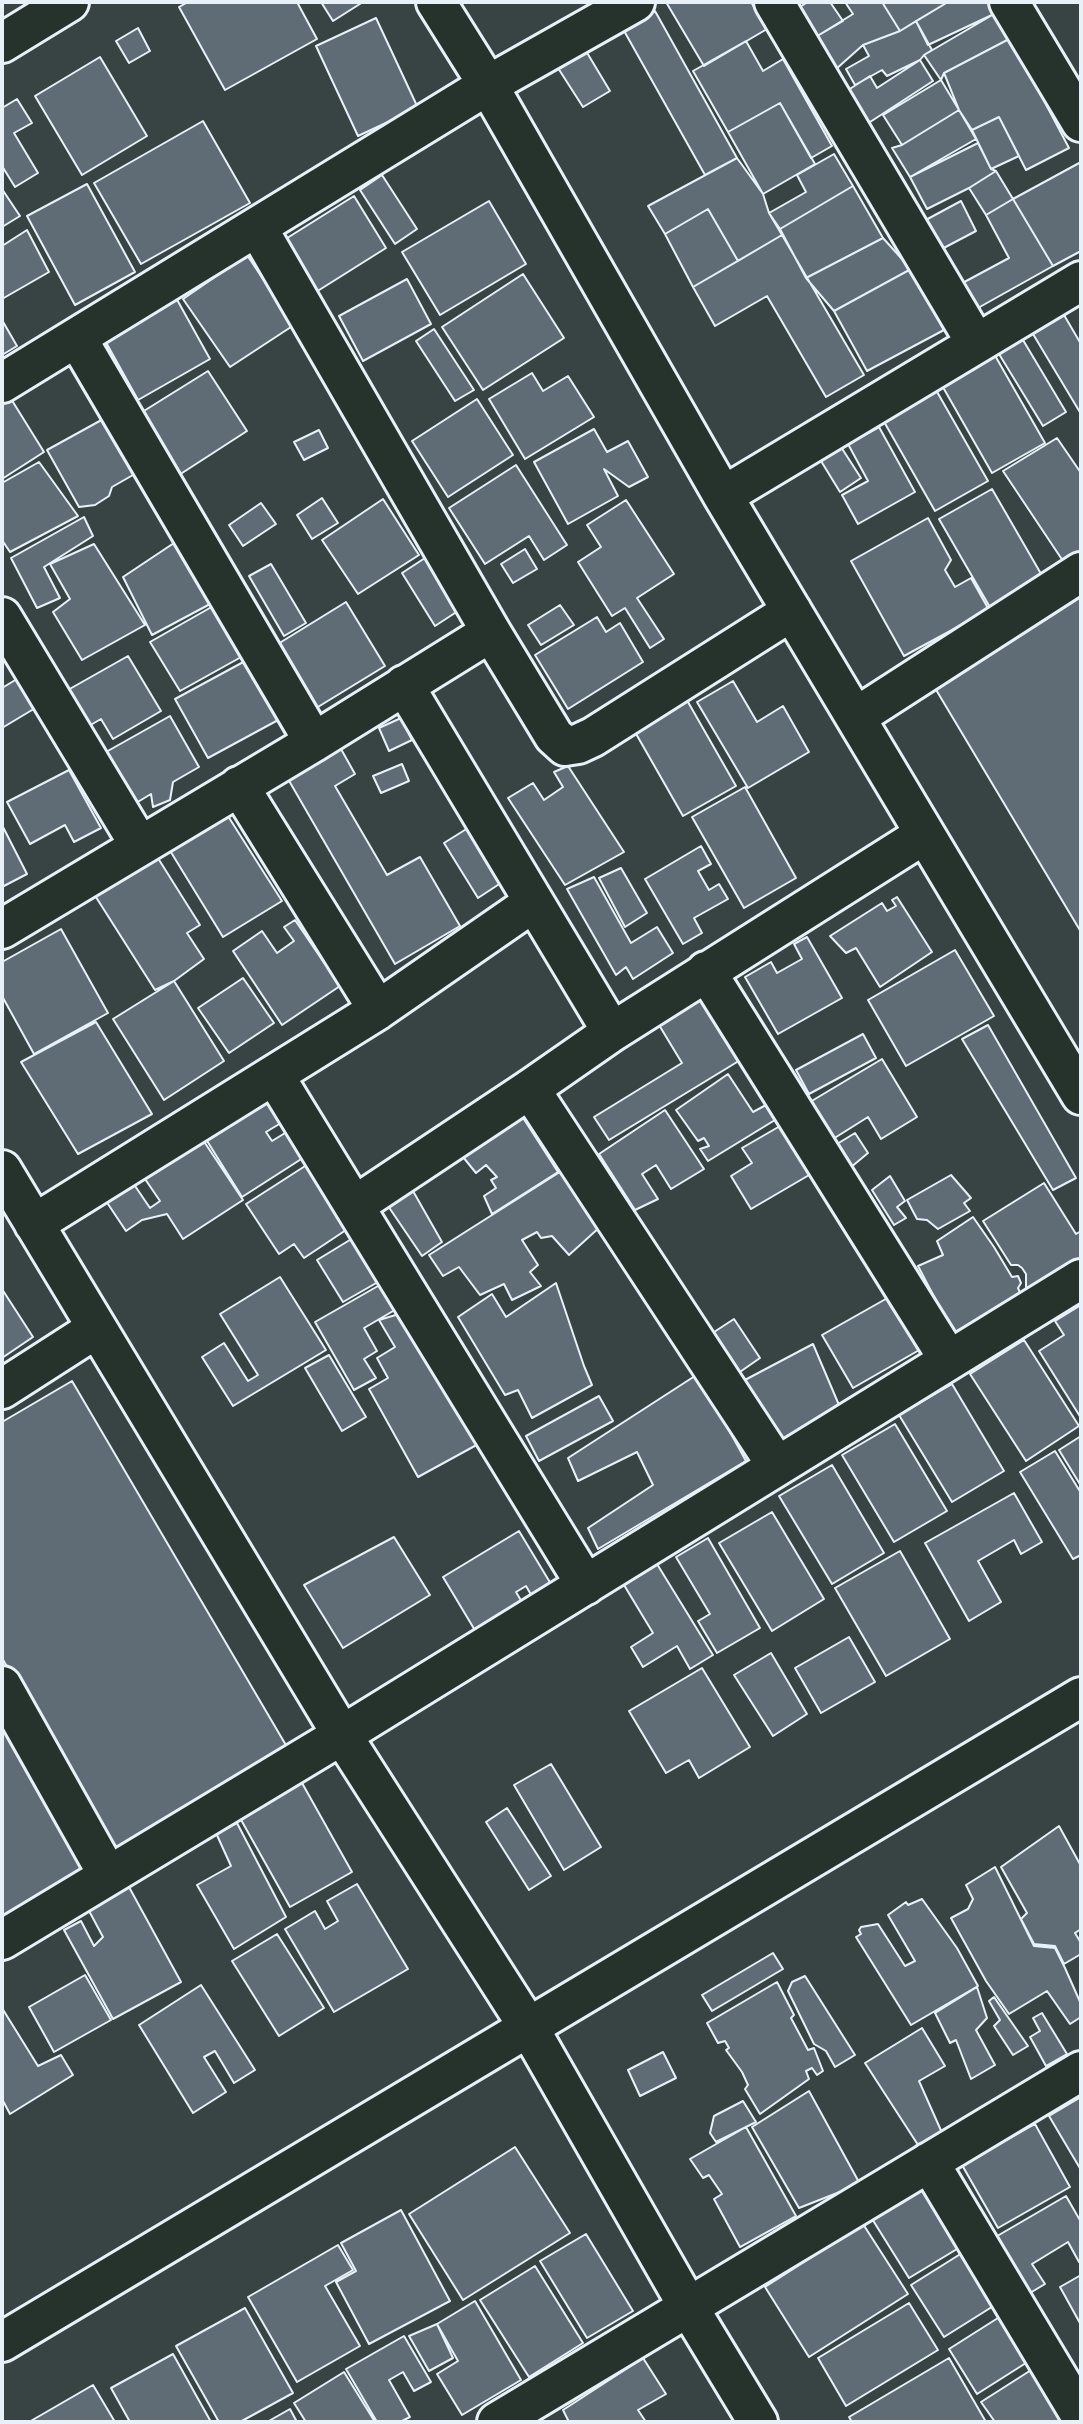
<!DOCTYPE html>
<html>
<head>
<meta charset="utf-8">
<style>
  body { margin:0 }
  #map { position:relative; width:1083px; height:2424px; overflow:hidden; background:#374443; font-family:"Architects Daughter",sans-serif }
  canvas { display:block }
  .frame { position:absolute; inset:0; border:4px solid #e8f1f8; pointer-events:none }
</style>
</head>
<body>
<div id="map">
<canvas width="1083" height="2424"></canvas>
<div class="frame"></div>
</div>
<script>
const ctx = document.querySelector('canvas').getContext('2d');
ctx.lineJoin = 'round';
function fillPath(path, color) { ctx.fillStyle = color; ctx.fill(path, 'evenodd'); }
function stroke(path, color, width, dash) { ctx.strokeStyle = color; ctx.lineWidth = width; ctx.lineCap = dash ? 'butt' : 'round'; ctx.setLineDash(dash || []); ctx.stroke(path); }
const building = new Path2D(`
  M188 2H297L317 39 225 90 179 7Z
  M321 2H363L333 21Z
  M666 2H751L767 29 704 66Z
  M808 2H830L843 21 814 38 796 9Z
  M845 2H882L900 31 863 45 835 70 814 38 853 14Z
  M882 2H948L900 31Z
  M948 2H989L994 14 928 45 916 21Z
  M655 11 737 158 705 175 623 29Z
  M994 14 1011 38 944 73 941 80 924 55Z
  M376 18 418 108 358 136 316 46Z
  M916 21 932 50 924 55 920 60 887 76 882 70 855 85 846 69 869 56 863 45 900 31Z
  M138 28 150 51 129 63 116 41Z
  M1011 38 1069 148 1026 170 999 117 972 130 959 110 944 73Z
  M746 41 763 71 783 59 832 146 811 158 780 103 728 132 693 71Z
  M586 51 610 91 583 107 558 68Z
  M100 57 147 136 82 175 35 96Z
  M920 60 933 81 867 124 845 92 870 76 877 88Z
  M941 80 959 110 902 145 883 115Z
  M17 99 32 123 14 133 38 173 15 187 2 166V108Z
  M780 103 815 164 763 194 728 132Z
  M959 110 976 139 910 177 892 148 902 145Z
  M999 117 1019 156 991 169 972 130Z
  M203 121 250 203 141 264 94 183Z
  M978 143 991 169 996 171 969 188 927 209 910 177Z
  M834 154 853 186 780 229 769 213 806 192 797 175Z
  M737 158 763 194 769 213 782 235 738 261 708 209 665 234 648 206Z
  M1081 162V251L1053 266 1013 199Z
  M996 171 1013 199 986 215 969 188Z
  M382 175 417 229 395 244 360 190Z
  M87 184 135 272 75 305 27 216Z
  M853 186 883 238 806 278 780 229Z
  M2 189 20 216 2 227Z
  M354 196 386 248 316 292 284 240Z
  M1013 199 1053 266 969 313 955 287 1009 258 986 215Z
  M489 201 526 264 440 315 402 252Z
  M961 201 976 231 938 251 922 222Z
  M708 209 738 261 693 287 665 234Z
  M27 230 49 272 2 299V246Z
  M782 235 864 375 826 397 767 296 715 326 693 287Z
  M883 238 911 269 834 311 806 278Z
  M247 255 294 325 230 367 183 299Z
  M911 269 944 330 867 371 834 311Z
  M523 274 564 338 483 390 442 327Z
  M407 279 431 324 363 361 339 316Z
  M175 296 210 359 138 400 103 337Z
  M1064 315 1081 344V414L1033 334Z
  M2 320 17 346 2 355Z
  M434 329 474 390 455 401 416 341Z
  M1023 340 1066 412 1043 426 999 354Z
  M993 352 1045 443 992 473 940 382Z
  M208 371 247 431 179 475 139 414Z
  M532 373 543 391 568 376 594 417 525 459 489 399Z
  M936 390 988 481 935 511 883 420Z
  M8 394 44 452 2 479V397Z
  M477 399 513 455 448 497 412 441Z
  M116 412 147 467 112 487 109 496 95 505 79 507 47 450Z
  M879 427 915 492 858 524 842 495 868 481 848 444Z
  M594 429 607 452 628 441 648 477 629 487 604 469 618 496 568 524 534 462Z
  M319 430 328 448 304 460 294 442Z
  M1057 438 1081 473V550L1065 564 1003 471Z
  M841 447 861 478 840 492 821 461Z
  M39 462 78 516 10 552 2 540V483Z
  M516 465 567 545 544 560 529 536 485 564 449 508Z
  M992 489 1044 579 991 609 939 519Z
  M322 498 338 523 312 539 297 515Z
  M383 499 419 555 358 594 322 540Z
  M626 500 674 574 637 598 664 639 650 648 625 608 612 616 578 562 601 547 587 525Z
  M261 503 276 524 243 546 229 525Z
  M84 517 93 536 44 567 60 598 37 608 11 558Z
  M928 518 951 560 945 570 955 587 971 578 989 610 904 656 851 561Z
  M174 543 212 603 152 635 123 577Z
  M94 544 145 625 82 660 53 612 70 599 50 564Z
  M525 549 537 569 513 583 501 564Z
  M425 558 458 611 435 626 402 573Z
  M271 564 306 623 284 636 249 576Z
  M1081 588V932L929 678Z
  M346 602 385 666 313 710 273 647Z
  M215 605 243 656 180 691 150 642Z
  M560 605 574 625 541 645 528 625Z
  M597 617 606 632 620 623 643 662 568 709 535 655Z
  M128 656 161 711 113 739 101 719 80 731 59 695Z
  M247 660 280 719 208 758 175 699Z
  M27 673 42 704 2 728V688Z
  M733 681 757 722 783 706 809 752 748 788 697 702Z
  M684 695 736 786 683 816 631 725Z
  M170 716 199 767 173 782 170 800 153 807 151 794 136 803 106 752Z
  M401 718 412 740 389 751 379 728Z
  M341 749 355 774 335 786 387 875 420 857 460 926 395 964 288 779Z
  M402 764 409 781 381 793 373 776Z
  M568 766 624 852 565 885 508 798 533 783 544 800 563 787 554 772Z
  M69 770 101 828 74 842 65 825 30 844 7 802Z
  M745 787 796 878 744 908 692 817Z
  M226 813 282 901 223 937 169 849Z
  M476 823 510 877 478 898 444 843Z
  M2 825 27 874 2 887Z
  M701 846 711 864 698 871 709 890 719 884 728 899 694 918 702 933 683 944 645 879Z
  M156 855 200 925 187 933 204 959 174 981 155 990 94 894Z
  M621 868 647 913 625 927 599 878Z
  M594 877 631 943 657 927 673 953 633 979 626 967 616 975 567 889Z
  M897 897 932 952 880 987 856 948 846 953 830 936 882 903 887 911 896 906 892 900Z
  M295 920 340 986 282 1025 233 951 262 931 277 953 294 941 284 927Z
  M61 929 108 1013 34 1054 2 996V962Z
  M807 937 842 998 778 1034 745 977 771 962 777 973 802 959 794 944Z
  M955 950 994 1016 906 1066 868 1000Z
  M243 978 274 1023 229 1053 198 1008Z
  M174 981 224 1061 164 1100 113 1019Z
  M704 997 742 1059 609 1140 594 1117 682 1063 659 1025Z
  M96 1022 152 1114 78 1154 21 1062Z
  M988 1025 1076 1178 1053 1190 962 1039Z
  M863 1034 876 1058 809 1094 796 1070Z
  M882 1059 917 1117 881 1139 868 1117 833 1139 810 1102Z
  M728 1074 753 1112 766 1105 775 1120 708 1161 700 1149 709 1146 704 1138 698 1141 676 1110Z
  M271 1096 286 1120 266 1132 272 1141 290 1130 306 1156 242 1197 204 1136Z
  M665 1110 704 1169 671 1189 656 1165 642 1174 658 1199 635 1210 599 1154Z
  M520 1113 558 1172 492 1214 484 1196 496 1188 491 1180 497 1177 486 1165 476 1173 459 1152Z
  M787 1122 816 1171 751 1209 731 1176 752 1163 742 1148Z
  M855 1133 868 1153 850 1168 837 1144Z
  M201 1137 243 1200 183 1239 167 1214 142 1220 126 1231 104 1198 131 1180 150 1208 160 1201 143 1176Z
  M316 1159 358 1222 304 1258 294 1244 279 1254 246 1204Z
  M563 1170 601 1226 569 1255 552 1236 541 1238 537 1232 522 1240 538 1265 530 1272 541 1286 512 1300 504 1284 480 1295 459 1267 443 1276 429 1255Z
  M951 1175 971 1198 964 1203 970 1211 938 1229 927 1220 917 1219 907 1200Z
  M890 1176 905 1201 897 1207 906 1218 894 1225 872 1190Z
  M1044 1183 1076 1234 1081 1231V1261L1031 1294 1026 1287V1274L1022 1268 1018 1265H1011L983 1221Z
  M409 1184 442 1242 422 1256 384 1200Z
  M973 1217 994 1247 1012 1277 1018 1276 1021 1283 1018 1288 1022 1297 953 1333 918 1266 943 1255 937 1241Z
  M358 1235 385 1278 343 1302 317 1260Z
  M280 1277 326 1350 233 1406 202 1357 224 1343 248 1381 258 1375 220 1314Z
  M385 1282 400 1307 364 1328 377 1351 364 1359 376 1378 354 1390 315 1322Z
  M556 1283 584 1366 592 1385 532 1418 518 1390 505 1395 458 1317 492 1294 506 1317Z
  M2 1289 33 1337 2 1358Z
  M891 1296 921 1349 853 1388 822 1335Z
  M1081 1305V1418L1039 1351 1064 1335 1055 1321Z
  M409 1311 482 1442 418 1477 369 1389 388 1378 377 1358 395 1347 379 1320Z
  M734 1319 760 1358 737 1374 711 1334Z
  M1024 1340 1079 1426 1026 1461 970 1374Z
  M813 1344 839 1405 781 1445 743 1381Z
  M329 1355 366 1417 342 1431 305 1368Z
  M698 1374 746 1461 598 1549 588 1528 653 1485 637 1452 578 1481 568 1458Z
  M72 1381 290 1752 117 1855 2 1658V1422Z
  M952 1384 1004 1471 952 1502 899 1415Z
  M599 1396 613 1421 539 1461 526 1436Z
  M895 1424 947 1511 894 1542 842 1455Z
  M1081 1436V1486L1059 1450Z
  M1055 1451 1081 1493V1555L1073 1559 1020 1472Z
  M832 1465 884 1553 832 1584 779 1496Z
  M1014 1493 1042 1542 1021 1554 1014 1540 978 1561 1001 1602 969 1621 925 1543Z
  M772 1512 824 1599 772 1631 719 1543Z
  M519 1531 557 1594 537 1605 526 1586 516 1592 529 1614 482 1642 443 1577Z
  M394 1537 430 1595 343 1648 304 1585Z
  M708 1538 760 1628 717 1653 698 1621 710 1614 676 1557Z
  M900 1551 950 1639 886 1676 835 1588Z
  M657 1564 713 1655 690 1669 677 1646 643 1667 631 1647 653 1633 624 1585Z
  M849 1637 875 1682 821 1713 795 1668Z
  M771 1653 807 1714 773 1736 734 1675Z
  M702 1668 750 1747 699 1778 689 1760 666 1773 629 1711Z
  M2 1724 89 1869 2 1921Z
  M551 1764 601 1847 564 1870 514 1785Z
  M302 1783 352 1872 290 1907 240 1818Z
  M507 1808 551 1876 529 1890 486 1822Z
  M237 1823 286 1917 234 1949 197 1885 231 1866 216 1833Z
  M1059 1826 1081 1866V1929L1075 1933 1081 1943V1954L1064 1964 1055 1946 1034 1944 1021 1919 1027 1913 1001 1867Z
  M995 1867 1034 1946 1055 1948 1065 1968 1081 2004V2017L1070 2024 1047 1991 1009 2014 986 1981 951 1918 968 1909 973 1899 966 1885Z
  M357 1884 408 1969 334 2012 285 1929 315 1911 325 1929 338 1921 327 1901Z
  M129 1887 181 1982 113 2019 64 1930 81 1921 94 1946 103 1937 88 1909Z
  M922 1899 957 1948 978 1986 911 2025 856 1937 861 1934 859 1930 861 1927 878 1924 905 1966 915 1961 888 1915 906 1902 908 1905Z
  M277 1934 324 2008 279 2036 232 1961Z
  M773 1953 783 1969 712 2011 702 1995Z
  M85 1975 111 2020 54 2052 29 2007Z
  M805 1976 855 2055 835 2067 826 2051 814 2044 788 1991 792 1982Z
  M777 1982 794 2015 791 2018 808 2050 814 2048 823 2071 817 2075 812 2068 806 2071 809 2079 760 2114 745 2089 748 2085 742 2072 726 2050 729 2048 725 2041 718 2043 707 2023Z
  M201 1985 255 2070 234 2083 215 2051 204 2057 226 2092 193 2113 139 2025Z
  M977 1987 987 2018 976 2030 995 2065 971 2079 956 2040 950 2043 935 2013Z
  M994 1997 1028 2046 1013 2055 994 2026 1000 2020 989 2001Z
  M2 2008 38 2066 61 2055 73 2075 10 2114 2 2099Z
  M1042 2013 1067 2054 1046 2066 1030 2037 1040 2031 1033 2018Z
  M922 2028 945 2066 919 2081 943 2135 920 2148 865 2063Z
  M663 2052 676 2078 640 2096 628 2070Z
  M809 2091 860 2184 799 2208 752 2127Z
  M1081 2097V2170L1049 2116Z
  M743 2101 756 2122 716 2142 710 2133 714 2116Z
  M1035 2124 1070 2187 998 2228 962 2165Z
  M746 2127 796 2216 740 2247 714 2199 722 2194 709 2175 703 2178 690 2159Z
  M515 2147 570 2233 463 2300 409 2214Z
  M928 2179 967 2243 909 2278 869 2214Z
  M1066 2196 1081 2222V2261L1079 2262 1068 2242 1032 2264 1045 2284 1025 2296 992 2239Z
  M401 2210 450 2301 369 2344 336 2282 356 2271 341 2243Z
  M863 2224 908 2294 809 2357 765 2287Z
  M586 2234 633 2311 587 2338 540 2261Z
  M338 2245 353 2270 325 2286 360 2346 297 2382 248 2297Z
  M970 2248 1003 2300 944 2337 911 2285Z
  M535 2266 583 2343 529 2377 480 2300Z
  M1081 2275V2325L1060 2287Z
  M475 2301 521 2380 462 2415 437 2374 458 2361 437 2324Z
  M909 2303 938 2350 846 2406 818 2358Z
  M245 2308 293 2393 240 2422H219L176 2346Z
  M1009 2311 1037 2356 977 2394 949 2349Z
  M437 2324 453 2358 429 2371 409 2336Z
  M404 2336 431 2382 414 2391 403 2372 389 2380 410 2417 400 2422H377L346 2369Z
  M173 2354 211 2422H130L111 2388Z
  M643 2358 666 2394 638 2410 646 2422H569L563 2410Z
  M949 2358 986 2422H852L849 2417Z
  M1039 2365 1069 2422H995L981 2402Z
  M344 2372 375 2422H306L294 2403Z
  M93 2385 115 2422H29Z
  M290 2409 297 2422H267Z`);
fillPath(building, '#5f6b75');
stroke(building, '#e8f1f8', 2);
const minor = new Path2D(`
  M436 2 488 85 723 496 1081 1095
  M774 2 976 343
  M1009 2 1081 122
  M2 43 69 2
  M257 227 491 632 554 736 565 746 578 744 593 737 792 611
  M77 338 314 742
  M2 383 488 85 635 2
  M723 496 1081 281
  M2 617 140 846
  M404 685 612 1032
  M856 717 1081 572
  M239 786 378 1010
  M2 929 314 742 491 632
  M706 971 949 1360
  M274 1075 586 1585
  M530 1089 777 1466
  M2 1170 342 1735 529 2028 689 2308 758 2422
  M354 1206 530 1089 612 1032 925 834
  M34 1224 378 1010 534 902
  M2 1389 97 1328
  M2 1686 108 1875
  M2 1940 342 1735 1081 1279
  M929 2162 1081 2416
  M2 2342 1081 1697
  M497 2422 1081 2071`);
stroke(minor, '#e8f1f8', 44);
stroke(minor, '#26332d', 38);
</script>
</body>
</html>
